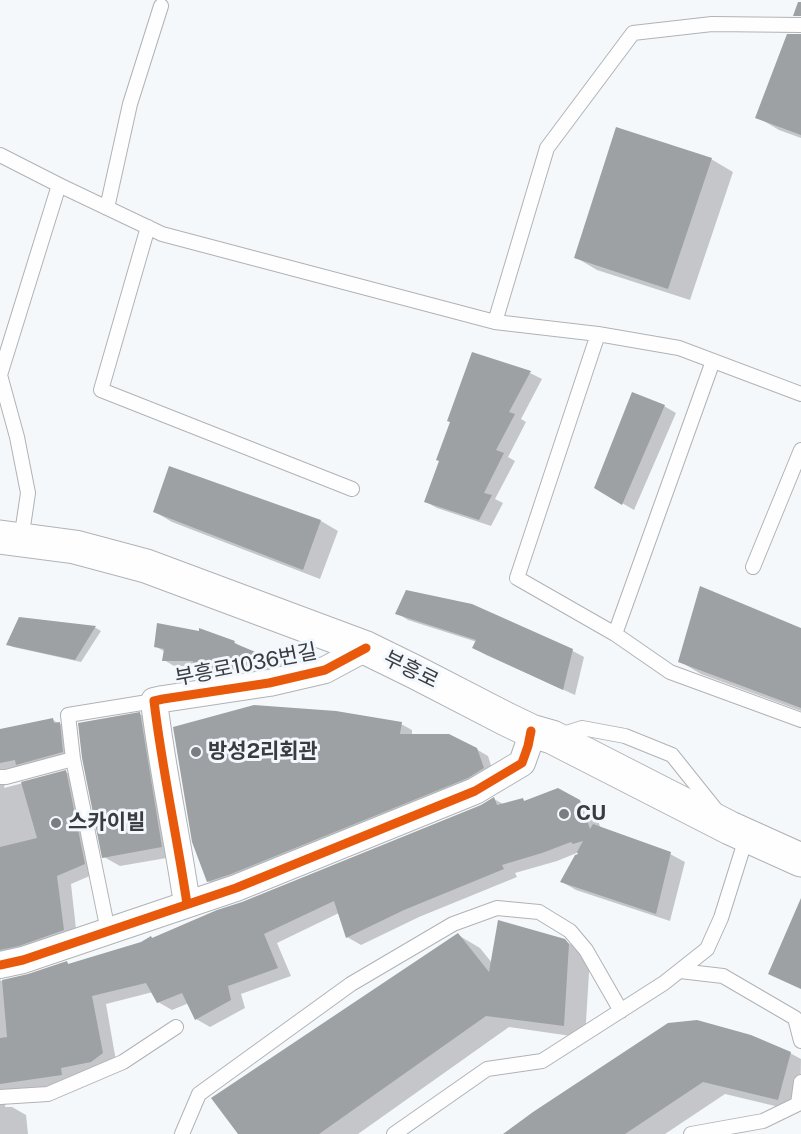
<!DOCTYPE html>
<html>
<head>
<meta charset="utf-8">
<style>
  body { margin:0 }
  canvas { display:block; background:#f5f8fb }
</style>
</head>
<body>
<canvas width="801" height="1134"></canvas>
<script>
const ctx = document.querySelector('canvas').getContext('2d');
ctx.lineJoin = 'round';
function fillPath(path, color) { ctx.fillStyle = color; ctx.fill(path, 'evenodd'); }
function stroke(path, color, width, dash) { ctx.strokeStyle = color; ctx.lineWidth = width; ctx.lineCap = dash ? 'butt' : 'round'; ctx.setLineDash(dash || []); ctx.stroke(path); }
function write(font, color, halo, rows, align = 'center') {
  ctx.font = font + ' "Public Sans","Noto Sans KR",sans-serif'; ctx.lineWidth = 6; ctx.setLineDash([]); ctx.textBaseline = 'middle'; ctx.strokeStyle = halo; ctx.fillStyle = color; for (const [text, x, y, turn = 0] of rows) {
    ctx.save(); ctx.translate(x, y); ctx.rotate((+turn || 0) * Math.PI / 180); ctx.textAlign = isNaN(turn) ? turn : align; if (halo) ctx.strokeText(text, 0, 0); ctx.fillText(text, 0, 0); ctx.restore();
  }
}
fillPath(new Path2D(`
  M801 50V138L779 130 757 117Z
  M711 159 733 172 690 300 597 270 575 257Z
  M530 373 542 379 521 419 526 422 508 457 515 461 495 499 503 503 491 526 437 508 426 502Z
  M664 406 676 413 634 510 596 488Z
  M170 468 321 521 338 531 320 579 172 522 155 512Z
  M471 605 573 651 584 657 575 695 486 655 474 648 477 642 408 620 397 613Z
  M20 619 96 628 101 631 81 662 13 647 8 644Z
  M801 630V711L701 674 679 661Z
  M234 642 244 649 291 670 248 678 205 671 196 666H174L164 660 165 652 155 646Z
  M140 714 156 723 178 856 120 866 104 857Z
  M53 720 74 732 77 760 6 781 4 788 66 772 80 780 99 872 71 884 77 938 0 968V730Z
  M401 724 412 730V735L476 749 488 756 494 775 219 888 208 881Z
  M494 799 505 805 523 800 526 802 579 801 594 810 601 829 670 854 685 862 670 921 576 890 562 882 584 850 557 861 515 873 517 877 419 917 361 945 347 937 339 913 277 943 291 976 241 994 245 1008 210 1027 196 1019 189 1003 172 1010 158 1002 153 992 106 1004 116 1061 76 1082 24 1090 6 1100 5 1107H12L26 1115 28 1134H0V979L1 981H3L27 976 67 963 71 965 154 939 481 806Z
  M458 935 480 948 492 963 565 941 587 954 590 957 585 1038 509 1027 358 1134H240Z
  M790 1053 801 1059 800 1112 725 1094 665 1134H506Z`), '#0003');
fillPath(new Path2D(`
  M798 2H801V16H793Z
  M787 34H801V135L755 118Z
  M616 127 712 158 668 289 574 258Z
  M472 352 531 371 509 412 515 414 496 450 504 453 484 493 492 495 479 520 424 502 439 461 436 460 450 422 447 421Z
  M632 392 665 405 622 505 594 488Z
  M169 466 321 520 303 570 153 512Z
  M700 586 801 628V708L678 662Z
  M406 590 472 604 573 649 563 690 472 648 476 640 395 614Z
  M19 617 96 626 75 660 6 645Z
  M157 623 199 631V628L235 641 234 643 284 664 237 673 193 666V661H162L164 649 154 647Z
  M254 705 336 711 402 722 400 734H449L477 748 484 768 468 778 231 874 207 882 192 842 173 727Z
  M140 712 162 847 102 858 82 758 78 723Z
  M53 718 54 723 60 722 63 752 16 765 15 760 0 763V729Z
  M66 770 85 864 57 876 64 930 19 946 0 950V847L37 838 21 782Z
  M558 788 580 800 590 829 593 824 671 852 656 914 560 882 575 855 578 854 577 852 583 841 573 844 571 842 542 853 502 865 504 869 404 910 346 938 334 901 264 934 278 968 228 986 231 1000 195 1020 182 993 157 1003 146 983 92 996 103 1053 91 1062 61 1068 62 1075 0 1084V1038L7 1037 2 980 28 974 67 961 68 964 141 942 151 936 152 938 217 910 242 902 481 805 494 797 497 805 523 798 524 801Z
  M801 898V989L768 974Z
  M498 920 565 939 569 944 564 1026 486 1016 319 1134H238L211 1098 458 933 489 972Z
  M697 1020 751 1035 791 1052 778 1100 703 1082 625 1134H503L533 1112 668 1023Z`), '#9ea1a3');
const lane = new Path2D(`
  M0 155 59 185 0 375 17 437 28 493 21 540
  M59 185 162 234 495 322 598 334 679 348 801 394
  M107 208 130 104 161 6
  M148 227 101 390 352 489
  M495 322 547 148 633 33 712 24 801 25
  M598 334 517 578 615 634 670 672 801 720
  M753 567 801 450
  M615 634 713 361
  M557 736 582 728 625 736 672 755 716 810
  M0 777H6L73 759
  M108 931 73 759 68 715 154 701
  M680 971 723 976 795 1018 801 1041
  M0 1097 48 1094 123 1062 176 1027
  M182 1134 199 1094 351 984 453 924 497 908 539 912 570 931 586 950 621 1011
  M394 1134 487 1069 542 1061 664 983 707 949 721 918 742 851 750 836
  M691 1134 763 1121 798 1104 801 1082`);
const street = new Path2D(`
  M187 904C177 836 162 769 154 701L163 699 269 683 325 670 366 648
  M0 965 23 960 236 888 475 791 522 763 528 746 531 731`);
const secondary = new Path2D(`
  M0 537 75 547 146 566 366 648 415 672 506 719 531 731 552 737 730 828 801 860`);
stroke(lane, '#b0b3b6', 16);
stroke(street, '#b0b3b6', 28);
stroke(secondary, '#b0b3b6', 35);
stroke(lane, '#fefefe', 14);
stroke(street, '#fefefe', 26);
stroke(secondary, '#fefefe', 33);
stroke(new Path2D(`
  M187 904C177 836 162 769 154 701L163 699 269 683 325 670 366 648
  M0 965 23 960 236 888 475 791 522 763 528 746 531 731`), '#e8590c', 9);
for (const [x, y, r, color] of [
  [196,752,6,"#7b7e81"],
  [564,814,6,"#7b7e81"],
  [56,823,6,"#7b7e81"]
]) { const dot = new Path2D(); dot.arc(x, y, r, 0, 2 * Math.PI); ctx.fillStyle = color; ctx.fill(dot); stroke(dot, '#f2f8fe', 2); }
write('21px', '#3a3c3f', '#f2f8fe', [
  ["부흥로1036번길",246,665,-11],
  ["부흥로",411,670,26]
]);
write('bold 21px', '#3a3c3f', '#f2f8fe', [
  ["방성2리회관",208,752],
  ["CU",576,814],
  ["스카이빌",68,823]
], 'left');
</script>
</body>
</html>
